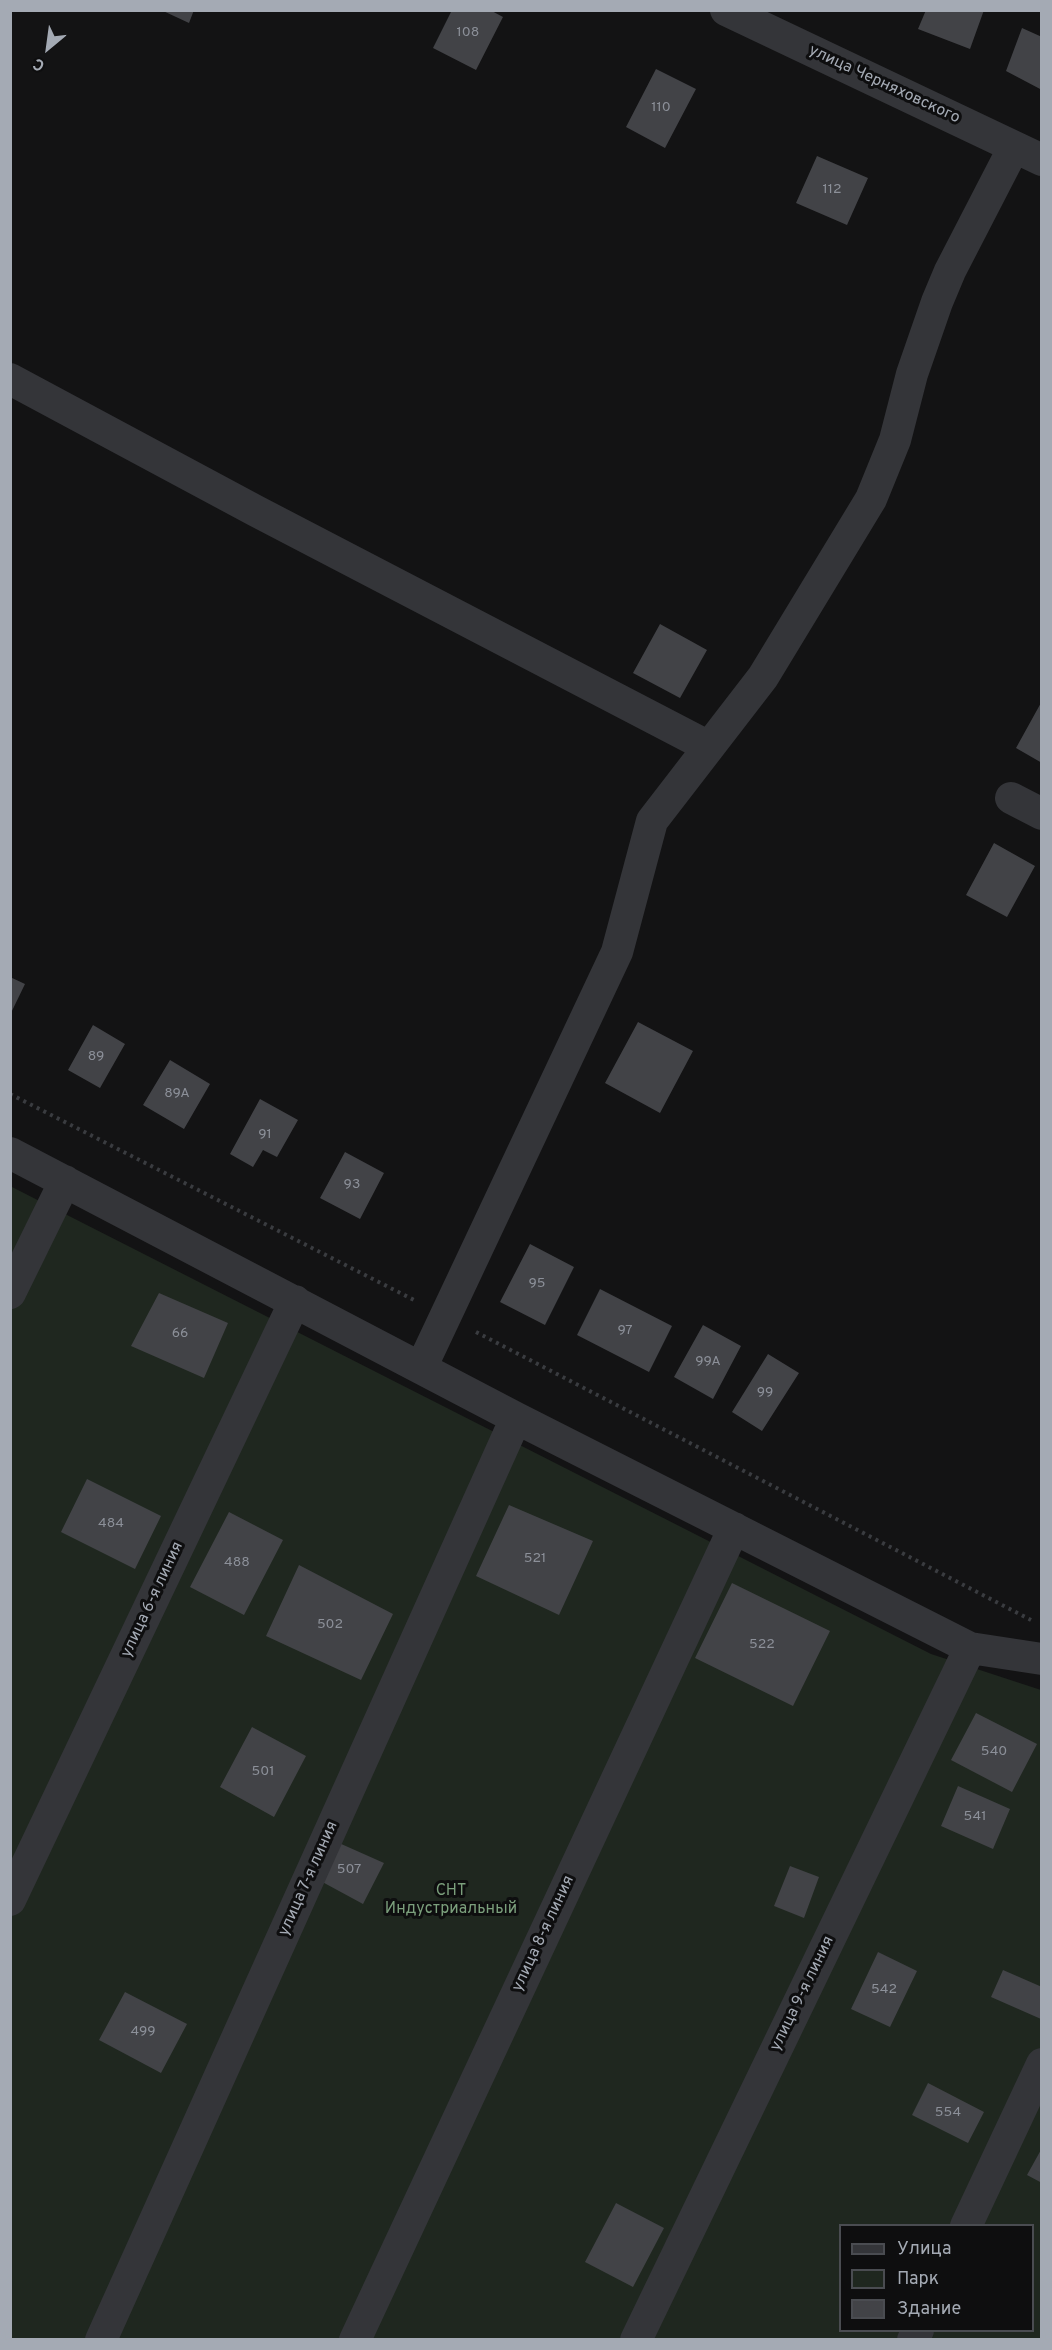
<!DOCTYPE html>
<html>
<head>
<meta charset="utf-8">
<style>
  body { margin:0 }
  #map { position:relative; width:1052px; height:2350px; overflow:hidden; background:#131314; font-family:Overpass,sans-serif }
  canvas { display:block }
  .frame { position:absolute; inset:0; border:12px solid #a4aab4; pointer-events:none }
  .legend { position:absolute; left:839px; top:2224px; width:195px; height:108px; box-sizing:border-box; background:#0e0e0f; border:2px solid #4a4c51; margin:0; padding:8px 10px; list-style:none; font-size:18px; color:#a4aab4 }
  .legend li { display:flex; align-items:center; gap:12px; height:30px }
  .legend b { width:30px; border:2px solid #4a4c51 }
  .north { position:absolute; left:18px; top:18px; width:60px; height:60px; -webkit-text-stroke:4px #0e0e0f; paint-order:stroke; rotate:209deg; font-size:16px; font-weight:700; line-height:24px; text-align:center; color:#a4aab4 }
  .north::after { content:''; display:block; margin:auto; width:21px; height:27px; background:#a4aab4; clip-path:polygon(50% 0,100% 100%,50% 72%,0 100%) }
</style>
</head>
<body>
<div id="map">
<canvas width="1052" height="2350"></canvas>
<div class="frame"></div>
<ul class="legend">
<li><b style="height:8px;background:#343539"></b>Улица</li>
<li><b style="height:16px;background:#1f271f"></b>Парк</li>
<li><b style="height:16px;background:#424347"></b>Здание</li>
</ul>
<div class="north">С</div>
</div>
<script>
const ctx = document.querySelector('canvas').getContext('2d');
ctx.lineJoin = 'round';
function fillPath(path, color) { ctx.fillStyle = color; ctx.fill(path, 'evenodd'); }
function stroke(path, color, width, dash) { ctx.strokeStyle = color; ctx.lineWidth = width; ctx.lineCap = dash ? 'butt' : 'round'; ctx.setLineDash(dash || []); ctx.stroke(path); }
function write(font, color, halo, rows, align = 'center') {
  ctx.font = font + ' Overpass,sans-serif'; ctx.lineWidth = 6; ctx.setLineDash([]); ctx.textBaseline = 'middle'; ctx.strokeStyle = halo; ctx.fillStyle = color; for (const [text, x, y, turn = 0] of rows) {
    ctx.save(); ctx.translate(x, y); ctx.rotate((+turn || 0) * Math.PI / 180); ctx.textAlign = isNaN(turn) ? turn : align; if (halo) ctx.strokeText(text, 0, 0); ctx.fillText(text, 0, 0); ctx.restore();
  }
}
fillPath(new Path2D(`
  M10 1186 931 1654 1041 1690V2339H11ZM840 2226H1032V2330H840Z`), '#1f271f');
fillPath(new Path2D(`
  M161 10H194L189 23Z
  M452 10H490L503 17 476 70 433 48Z
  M926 10H984L970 49 918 29Z
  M1022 28 1042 37V90L1006 71Z
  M656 69 696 89 665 148 626 127Z
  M817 156 868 178 847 225 796 203Z
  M660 624 707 650 680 698 633 673Z
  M1042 701V763L1016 748Z
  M994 843 1035 866 1007 917 966 895Z
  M10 977 25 984 10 1015Z
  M638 1022 693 1051 660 1113 605 1083Z
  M93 1025 125 1044 100 1088 68 1070Z
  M170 1060 210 1084 184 1129 143 1105Z
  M260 1099 298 1120 277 1157 263 1150 253 1167 230 1154Z
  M345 1152 384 1173 360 1219 320 1198Z
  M530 1244 574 1267 545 1325 500 1302Z
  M600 1289 672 1326 649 1372 577 1335Z
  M159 1293 228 1323 204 1378 131 1346Z
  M703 1325 741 1346 713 1399 674 1377Z
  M768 1354 799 1373 762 1431 732 1412Z
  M87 1479 161 1516 135 1569 61 1532Z
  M509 1505 593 1541 559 1615 476 1576Z
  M229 1512 283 1540 244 1615 190 1587Z
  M299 1565 393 1614 361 1680 266 1636Z
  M732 1583 830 1631 793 1706 695 1658Z
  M976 1713 1037 1744 1012 1792 951 1760Z
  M252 1727 306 1756 274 1817 220 1787Z
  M958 1786 1010 1809 993 1849 941 1826Z
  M330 1839 384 1863 363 1904 315 1878Z
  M790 1866 819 1877 804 1918 774 1906Z
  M878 1952 917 1971 890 2027 851 2009Z
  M1003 1970 1042 1987 1041 2019 991 1997Z
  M125 1992 187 2024 161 2073 99 2040Z
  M928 2083 984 2112 968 2143 912 2115Z
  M1042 2148V2183L1027 2175Z
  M616 2203 664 2228 633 2287 585 2262Z`), '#424347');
stroke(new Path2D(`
  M10 1094 416 1301
  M476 1332 1031 1620`), '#3a3c40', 4, [3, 4.5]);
stroke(new Path2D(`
  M726 10 1042 160
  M10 379 256 511 709 747
  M1011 798 1042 814
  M10 1153 516 1418 970 1648 1042 1659
  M10 1293 65 1181
  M421 1368 617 952 652 821 763 677 871 499 895 440 912 374 937 302 950 271 1014 147
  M10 1900 295 1301
  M966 2226 1042 2064
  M101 2340 516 1418
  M355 2340 734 1528
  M636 2340 970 1648
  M913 2340 918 2330`), '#343539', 32);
write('14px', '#8c9099', null, [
  ["108",468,33],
  ["110",661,108],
  ["112",832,190],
  ["89",96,1057],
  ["89А",177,1094],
  ["91",265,1135],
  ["93",352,1185],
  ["95",537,1284],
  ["97",625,1331],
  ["66",180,1334],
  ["99А",708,1362],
  ["99",765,1393],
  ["484",111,1524],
  ["521",535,1559],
  ["488",237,1563],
  ["502",330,1625],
  ["522",762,1645],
  ["540",994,1752],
  ["501",263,1772],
  ["541",975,1817],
  ["507",349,1870],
  ["542",884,1990],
  ["499",143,2032],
  ["554",948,2113]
]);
write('16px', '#a4aab4', '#0e0e0f', [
  ["улица Черняховского",884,85,25],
  ["улица 6-я линия",153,1600,-65],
  ["улица 7-я линия",309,1879,-66],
  ["улица 8-я линия",544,1934,-65],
  ["улица 9-я линия",803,1994,-64]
]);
write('16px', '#7b9f7c', '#0e0e0f', [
  ["СНТ",451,1892],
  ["Индустриальный",451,1910]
]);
</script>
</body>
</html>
